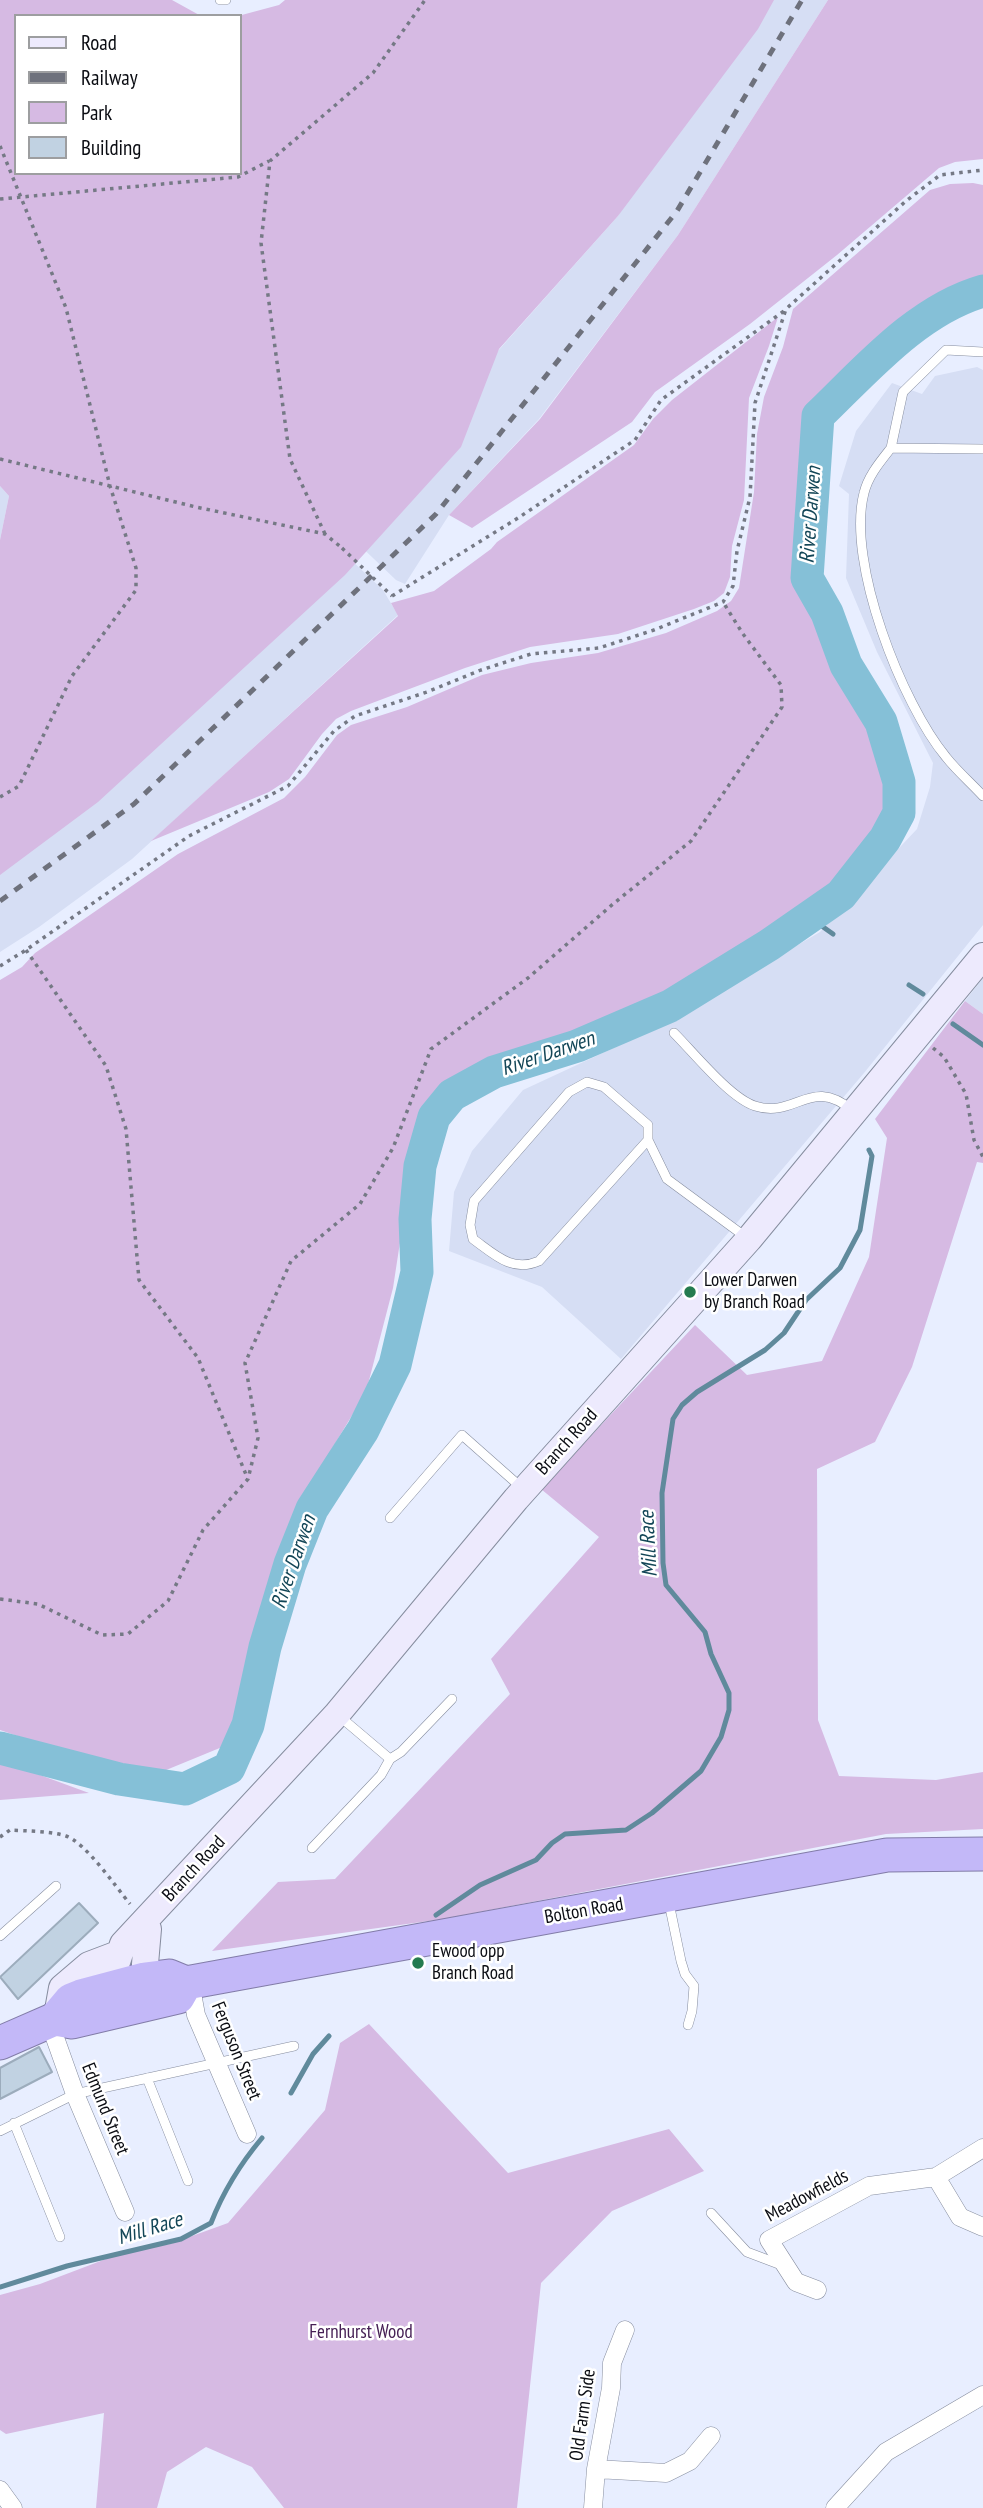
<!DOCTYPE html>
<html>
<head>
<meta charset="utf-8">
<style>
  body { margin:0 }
  #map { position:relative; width:983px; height:2508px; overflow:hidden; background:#e8eeff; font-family:"PT Sans Narrow",sans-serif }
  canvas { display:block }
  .legend { position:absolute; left:14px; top:14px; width:228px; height:161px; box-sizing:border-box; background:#fff; border:2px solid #9d9ea0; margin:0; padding:9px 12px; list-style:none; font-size:21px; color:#0a0c12 }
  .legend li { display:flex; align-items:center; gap:14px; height:35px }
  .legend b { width:35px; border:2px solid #9d9ea0 }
</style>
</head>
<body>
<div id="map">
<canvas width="983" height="2508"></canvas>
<ul class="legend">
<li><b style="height:9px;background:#edeafd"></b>Road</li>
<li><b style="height:9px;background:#6e717c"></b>Railway</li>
<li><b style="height:19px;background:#d6bae3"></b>Park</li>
<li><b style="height:19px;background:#c1d2e2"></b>Building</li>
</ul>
</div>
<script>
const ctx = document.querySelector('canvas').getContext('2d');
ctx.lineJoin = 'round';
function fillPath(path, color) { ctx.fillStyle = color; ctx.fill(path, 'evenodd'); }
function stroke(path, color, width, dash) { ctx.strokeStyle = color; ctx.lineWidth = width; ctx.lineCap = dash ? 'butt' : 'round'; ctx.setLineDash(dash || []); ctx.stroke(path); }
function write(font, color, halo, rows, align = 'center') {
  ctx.font = font + ' "PT Sans Narrow",sans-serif'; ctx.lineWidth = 5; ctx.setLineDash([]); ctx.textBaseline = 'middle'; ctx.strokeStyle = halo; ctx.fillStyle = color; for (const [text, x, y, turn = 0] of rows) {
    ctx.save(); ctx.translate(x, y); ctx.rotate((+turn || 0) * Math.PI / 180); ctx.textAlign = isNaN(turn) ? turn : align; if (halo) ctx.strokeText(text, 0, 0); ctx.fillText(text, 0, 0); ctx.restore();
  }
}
fillPath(new Path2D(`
  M739 0H828L678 235 539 419 449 515 405 584 396 580 351 537 497 352 618 216Z
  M977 367 983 370V925L864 1073 621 1359 542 1287 449 1251 454 1192 472 1151 523 1090 650 1031 820 932 917 829 930 787 933 763 877 652 846 578 849 494 839 486 856 431 892 383 922 394 935 376Z
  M0 486 9 496 0 540Z
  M349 558 383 590 398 615 132 859 39 927 0 952V853Z
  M983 978V1014L965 1001Z`), '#d6def4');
fillPath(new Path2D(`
  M0 0H172L201 16H16V173H240L238 16 279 5 285 0H774L758 29 618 216 499 349 461 447 345 575 98 802 0 875V540L9 496 0 486Z
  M828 0H983V159L955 162 939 168 837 255 750 324 655 392 632 422 472 528 449 515 540 419 678 235Z
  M973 183 983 185V282C915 307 864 363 814 413L801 579 875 726 892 791 890 815 876 844 847 875 661 1002 503 1059 456 1083 432 1110 415 1144 393 1288 366 1392 294 1512 272 1570 247 1682 227 1745 154 1775 73 1755 0 1730V980L22 967 35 953 178 854 284 798 305 777 337 735 351 725 407 707 482 675 531 663 598 653 666 633 717 611 731 601 739 588 754 492 757 434 764 397 783 347 793 309 930 190 950 184Z
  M778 317 769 346 749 398 744 500 732 546 730 577 724 593 714 601 694 609 618 634 530 647 465 668 351 711 336 719 322 734 289 779 269 792 151 841 398 616 391 603 434 591 491 549 497 542 634 445 653 419 672 400Z
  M965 1001 983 1014V1163L977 1162 912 1367 875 1442 817 1469 818 1720 839 1776 936 1780 983 1772V1829L886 1834 443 1919 212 1951 278 1882 335 1879 510 1694 491 1659 599 1537 541 1489 695 1325 747 1375 822 1361 869 1257 887 1138 875 1119Z
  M0 1756 40 1775 89 1793 0 1800Z
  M369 2024 508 2173 669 2129 704 2171 612 2211 541 2283 517 2508H284L252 2467 206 2447 167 2472 157 2508H96L104 2413 6 2434 0 2430V2295L40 2284 127 2251 170 2244 228 2223 325 2110 340 2043Z`), '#d6bae3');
stroke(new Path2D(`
  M809 917 833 934
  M909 985 923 994
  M953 1024 983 1045
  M436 1915 480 1885 536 1860 552 1843 565 1834 626 1830 652 1813 701 1771 721 1737 729 1710V1693L711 1654 705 1632 666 1585 663 1563 662 1493 673 1419 682 1405 697 1392 765 1350 784 1333 806 1300 840 1268 860 1230 872 1156 869 1150
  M291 2093 313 2054 329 2036
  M0 2287 67 2266 181 2239 211 2223C223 2192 241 2163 262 2138`), '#608a9c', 5);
stroke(new Path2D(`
  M0 1748 119 1779 185 1789 229 1768 248 1725 265 1647 290 1564 312 1509 363 1430 395 1365 417 1272 415 1219 420 1166 434 1117 452 1095 494 1072 577 1046 670 1006 769 945 841 895 885 839 899 813V782L881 722 846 665 827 613 807 578 818 416C866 370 917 310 983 291`), '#85c0d7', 33);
const building = new Path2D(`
  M79 1903 98 1923 18 1999 0 1977Z
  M39 2047 52 2072 0 2099V2068Z`);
fillPath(building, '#c1d2e2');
stroke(building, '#9cacbc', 2);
const lane = new Path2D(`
  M220 0H226
  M891 448C880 462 868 476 864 493 846 562 902 704 946 757 957 771 971 783 983 796
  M982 449 891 448 903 392 946 350 983 352
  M674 1033C694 1053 730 1098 755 1106 796 1119 811 1075 853 1111
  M648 1140 539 1261C512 1273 494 1254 473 1239L470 1225 474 1201 569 1092 587 1082 604 1087 648 1125V1140L667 1179 747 1238
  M390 1518 462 1435 523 1489
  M390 1759 401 1752 452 1699
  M312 1848 381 1775 390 1759 338 1715
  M669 1903 681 1961 685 1974 694 1986 692 2011 688 2025
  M0 1936 56 1886
  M147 2078 188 2181
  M14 2123 60 2237
  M0 2131 75 2094 294 2046
  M711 2213 747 2252 784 2266`);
const street = new Path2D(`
  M190 1982 196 2015 247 2134
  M49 2021 75 2094 125 2212
  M936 2177 960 2217 983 2227
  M817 2290 796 2282 769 2240 869 2186 936 2177 983 2148
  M596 2469 666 2473 690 2461 711 2436
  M0 2490 13 2508
  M593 2508 596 2469 611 2388 612 2363 625 2330
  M835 2508 886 2452 983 2395`);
const secondary = new Path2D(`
  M145 1922 148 1929 145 1964 147 1996
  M117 2006 114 1971 123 1944 337 1714 516 1499 749 1239 983 956
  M57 2016 62 1988 89 1965 118 1954`);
const highway = new Path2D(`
  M55 2019 72 2022 178 1997 186 1983
  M0 2043 55 2019 71 2000 81 1996 145 1979 169 1976 186 1983 887 1855 983 1854`);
stroke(lane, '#868d9f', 10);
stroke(street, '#868d9f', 19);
stroke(secondary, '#868d9f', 28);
stroke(highway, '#827ca8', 35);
stroke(new Path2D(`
  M0 146 66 308 110 486 136 568V590L72 676 19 786 0 797
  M0 199 238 177 269 161
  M0 459 196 507 325 534 342 548
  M325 534 290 459 261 243 270 161 373 73 425 0
  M392 596 518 518 635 440 661 400 784 311
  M26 950 106 1066 126 1129 139 1280 198 1358 247 1477
  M0 966 26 950 189 836 288 786 334 731 355 716 427 692 481 670 531 654 599 648 654 630 723 602 733 586 737 551 750 497 755 403 786 309 906 201 940 175 983 170
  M933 1048 944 1057 966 1094 974 1140 983 1157
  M0 1599 38 1604 102 1635 128 1634 168 1601 203 1530 248 1479 258 1438 245 1363 291 1261 360 1204 393 1148 431 1049 528 978 613 904 691 841 782 707 781 685 743 634 723 602
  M0 1837 10 1830C26 1831 51 1831 66 1836 85 1842 116 1887 130 1904`), '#757985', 3.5, [3.5, 5]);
stroke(lane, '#fff', 9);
stroke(street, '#fff', 18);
stroke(secondary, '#edeafd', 26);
stroke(highway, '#c3b8f8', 33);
stroke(new Path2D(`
  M0 901 134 804 436 514 677 211 802 0`), '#6e717c', 5, [9, 9]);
stroke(new Path2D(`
  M342 548 392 596`), '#757985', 3.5, [3.5, 5]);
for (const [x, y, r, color] of [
  [690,1292,7,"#247b4f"],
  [418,1963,7,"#247b4f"]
]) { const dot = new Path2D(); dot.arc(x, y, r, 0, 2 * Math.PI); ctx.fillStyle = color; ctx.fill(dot); stroke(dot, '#fff', 2.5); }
write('19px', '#0a0c12', '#fff', [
  ["Lower Darwen",704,1281],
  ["by Branch Road",704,1303],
  ["Ewood opp",432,1952],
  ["Branch Road",432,1974]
], 'left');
write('19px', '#0a0c12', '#fff', [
  ["Branch Road",567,1442,-48],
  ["Branch Road",194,1869,-47],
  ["Bolton Road",584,1911,-10],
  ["Ferguson Street",236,2051,68],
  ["Edmund Street",105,2109,68],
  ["Meadowfields",807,2196,-28],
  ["Old Farm Side",583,2415,-82]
]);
write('19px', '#462055', '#fff', [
  ["Fernhurst Wood",361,2333]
]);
write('italic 21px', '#134657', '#fff', [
  ["River Darwen",811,515,-86],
  ["River Darwen",548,1054,-19],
  ["Mill Race",649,1544,-93],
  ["River Darwen",294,1562,-71],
  ["Mill Race",150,2229,-17]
]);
</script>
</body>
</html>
